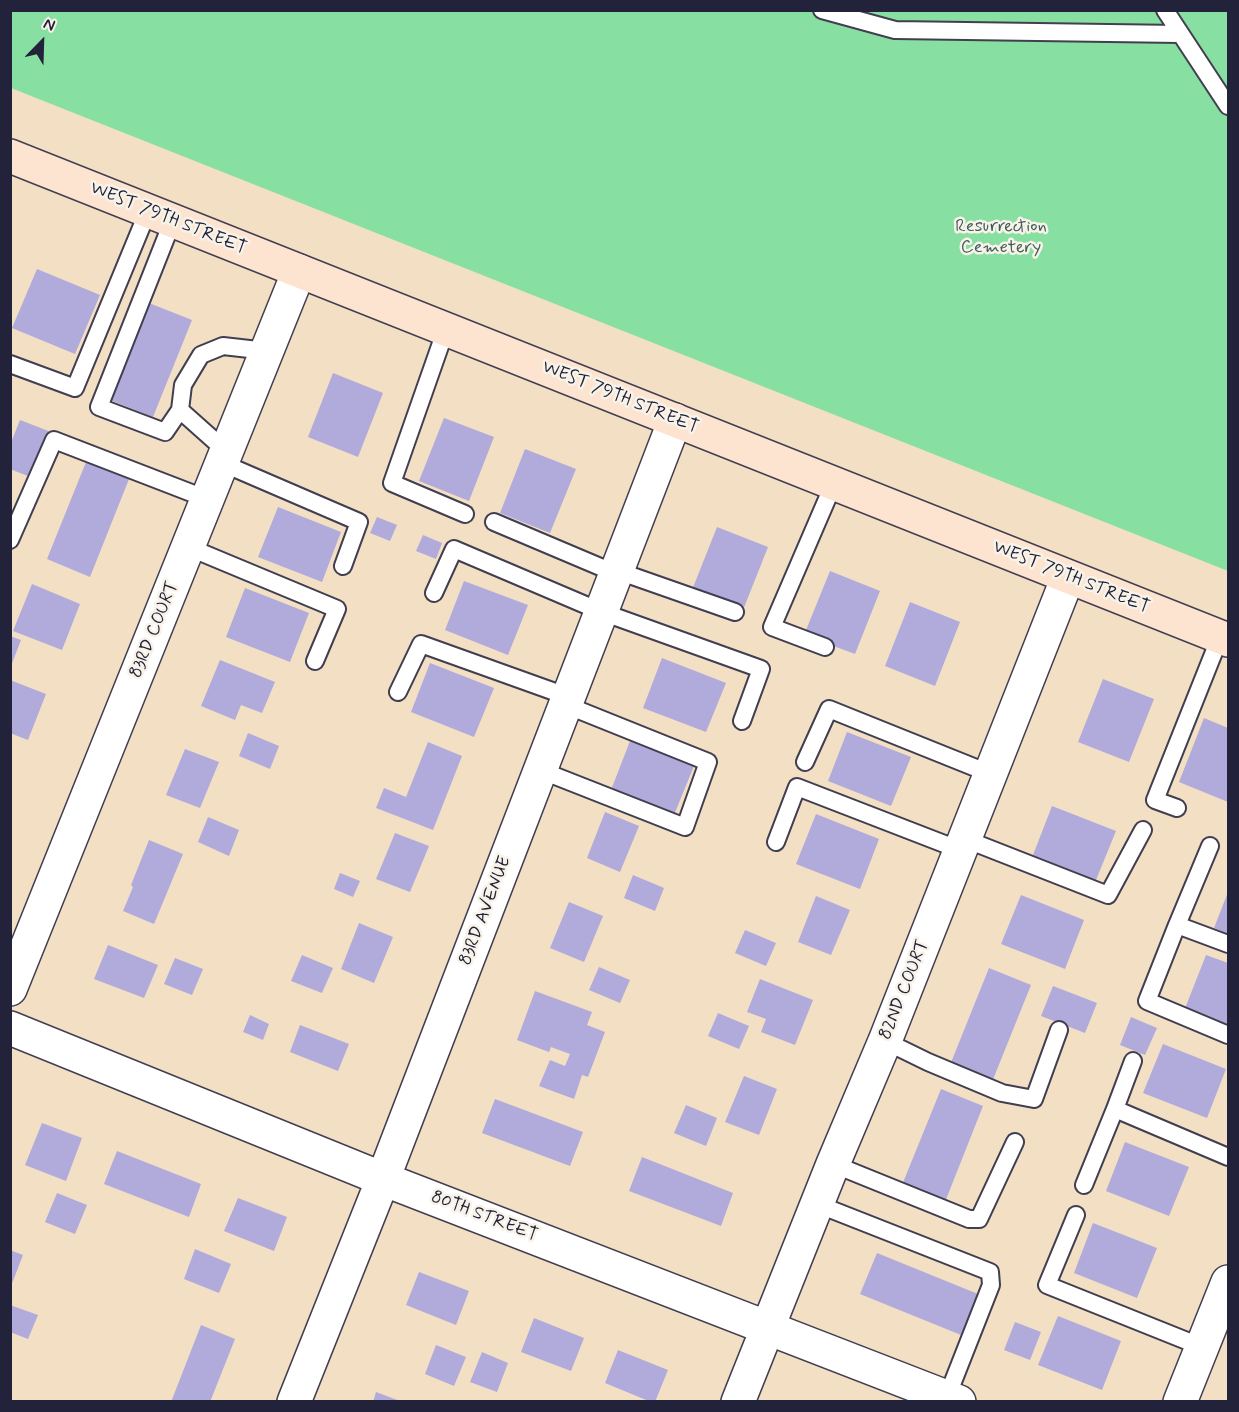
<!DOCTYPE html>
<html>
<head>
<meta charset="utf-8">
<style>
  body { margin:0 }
  #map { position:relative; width:1239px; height:1412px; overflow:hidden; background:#f2dfc4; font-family:Mynerve,sans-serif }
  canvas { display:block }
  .frame { position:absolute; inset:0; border:12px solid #22223b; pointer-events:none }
  .north { position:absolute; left:12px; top:12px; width:60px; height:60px; -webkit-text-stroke:4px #f7f3e8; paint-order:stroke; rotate:23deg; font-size:16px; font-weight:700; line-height:24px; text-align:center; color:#22223b }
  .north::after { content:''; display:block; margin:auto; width:21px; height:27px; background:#22223b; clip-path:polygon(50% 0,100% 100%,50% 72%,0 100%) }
</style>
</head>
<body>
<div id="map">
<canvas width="1239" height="1412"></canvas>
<div class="frame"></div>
<div class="north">N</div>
</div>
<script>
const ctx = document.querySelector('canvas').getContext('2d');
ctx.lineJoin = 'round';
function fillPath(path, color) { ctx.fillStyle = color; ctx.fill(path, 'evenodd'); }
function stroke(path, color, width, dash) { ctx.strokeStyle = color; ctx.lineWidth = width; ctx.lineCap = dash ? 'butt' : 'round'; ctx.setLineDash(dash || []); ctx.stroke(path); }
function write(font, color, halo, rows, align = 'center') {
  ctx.font = font + ' Mynerve,sans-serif'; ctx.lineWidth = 5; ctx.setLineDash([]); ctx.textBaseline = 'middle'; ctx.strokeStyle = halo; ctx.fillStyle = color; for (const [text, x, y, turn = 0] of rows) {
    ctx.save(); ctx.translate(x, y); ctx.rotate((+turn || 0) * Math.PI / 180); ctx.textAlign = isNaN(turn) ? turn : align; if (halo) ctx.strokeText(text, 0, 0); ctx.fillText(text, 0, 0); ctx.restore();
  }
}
fillPath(new Path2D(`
  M10 11H1228V571L11 88Z`), '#88dfa2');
fillPath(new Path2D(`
  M37 269 100 295 75 354 12 328Z
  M149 303 192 320 153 417 110 400Z
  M333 373 383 393 358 457 308 437Z
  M444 418 494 437 469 501 419 481Z
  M20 420 51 432 33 478 10 469V445Z
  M525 449 576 469 550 533 500 513Z
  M86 462 129 479 90 577 47 559Z
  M278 507 341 532 322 582 258 557Z
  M377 517 397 525 390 541 370 533Z
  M717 527 768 547 743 610 692 590Z
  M423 535 442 543 436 559 416 551Z
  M830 571 880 591 855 654 804 635Z
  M464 581 528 605 508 655 445 630Z
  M32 584 80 604 62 650 13 631Z
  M245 588 309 613 290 662 226 637Z
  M910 602 960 622 935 686 885 666Z
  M10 636 21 640 11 666H10Z
  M662 658 726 683 706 732 643 708Z
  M220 660 275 682 262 713 241 705 235 720 201 706Z
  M430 663 494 688 474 737 411 712Z
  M1103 679 1154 699 1129 762 1078 742Z
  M10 680 46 694 28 740 10 733Z
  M1204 718 1228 728V802L1179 782Z
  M847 732 911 757 891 806 828 781Z
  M248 733 279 746 270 769 239 756Z
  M630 741 694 766 674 815 611 790Z
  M428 742 462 756 433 830 376 808 384 788 406 797Z
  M185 749 219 762 200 808 166 795Z
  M1052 806 1116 831 1096 880 1033 855Z
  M605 812 639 826 620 872 587 858Z
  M816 814 879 839 860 889 796 864Z
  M208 817 239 830 229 856 198 842Z
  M395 833 429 846 410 892 376 879Z
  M149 840 183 854 154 924 123 911 133 887 131 885Z
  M340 873 360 881 353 897 334 889Z
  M633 875 664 888 655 911 624 898Z
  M1228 892V934L1214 928Z
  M1021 895 1084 920 1065 969 1001 944Z
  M816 896 850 910 831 955 798 942Z
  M569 902 603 916 584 962 550 948Z
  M359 923 393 937 374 983 341 969Z
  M745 930 776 943 766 966 735 953Z
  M108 945 158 965 144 998 94 979Z
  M302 955 333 968 322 993 291 981Z
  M1206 955 1228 963V1029L1184 1011Z
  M175 958 203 969 192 995 164 984Z
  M599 967 630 980 620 1003 589 990Z
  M989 968 1031 985 992 1082 950 1065Z
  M760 979 813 1000 795 1045 761 1032 766 1019 747 1012Z
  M1053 986 1097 1003 1085 1033 1041 1016Z
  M535 991 592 1012 587 1025 605 1032 588 1077 582 1075 574 1099 539 1086 550 1060 565 1066 570 1054 551 1047 549 1052 517 1040Z
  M718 1013 749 1026 739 1049 708 1036Z
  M250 1015 269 1024 263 1040 243 1032Z
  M1131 1017 1157 1028 1145 1055 1120 1045Z
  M300 1025 349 1044 338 1071 290 1052Z
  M1163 1044 1226 1069 1207 1118 1143 1093Z
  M744 1076 777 1089 759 1135 725 1122Z
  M941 1089 983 1106 945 1202 902 1185Z
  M495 1099 583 1132 570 1166 482 1133Z
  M686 1105 717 1118 706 1146 674 1133Z
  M42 1123 82 1138 66 1181 25 1165Z
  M1125 1142 1189 1167 1169 1216 1106 1191Z
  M117 1151 201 1184 189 1217 104 1184Z
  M642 1157 733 1193 721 1226 629 1191Z
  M57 1193 87 1205 75 1234 45 1222Z
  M238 1198 287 1217 274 1251 224 1231Z
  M1093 1223 1157 1248 1137 1298 1074 1273Z
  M195 1249 231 1264 219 1293 184 1279Z
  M10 1250 23 1255 11 1286H10Z
  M877 1253 978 1294 961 1335 860 1294Z
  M419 1272 469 1291 456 1325 406 1305Z
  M10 1305 38 1315 28 1339 10 1332Z
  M1058 1316 1121 1341 1102 1390 1038 1365Z
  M534 1318 584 1338 571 1371 521 1352Z
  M1015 1322 1041 1332 1030 1360 1004 1350Z
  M201 1325 235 1339 210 1402H171Z
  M436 1345 466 1357 454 1386 425 1374Z
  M618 1350 668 1370 655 1402H651L605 1383Z
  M482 1352 508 1363 497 1392 470 1382Z
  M376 1392 400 1401V1402H373Z`), '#b1abdb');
const service = new Path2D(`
  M822 10 895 30 1180 34
  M1165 10 1228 106
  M173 220 99 407 165 432 180 410
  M446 329 392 483 465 514
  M10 364 75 388 148 211
  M226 451 180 410 183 385 201 355 223 346 267 351
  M222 463 359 522 343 566
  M494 522 617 574
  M10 540 54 440 207 499
  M188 547 337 609 315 661
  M618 571 735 612
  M434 593 454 549 602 612 761 669 742 721
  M825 647 772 627 834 483
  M398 692 421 644 569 697
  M805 762 829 709 991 774
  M540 770 685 827 708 762 566 705
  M1177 808 1155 800 1220 637
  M965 839 1108 895 1143 830
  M776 842 797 787 960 850
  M1210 846 1177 925 1228 944
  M1177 925 1147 1001 1228 1035
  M885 1041 928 1062 1002 1093 1034 1099 1059 1030
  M1133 1061 1115 1109 1228 1157
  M833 1164 969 1219H979L1015 1142
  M1084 1185 1115 1109
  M817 1204 990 1272 991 1285 947 1397
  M1076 1215 1047 1285 1202 1347`);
const minor = new Path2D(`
  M10 989 299 271
  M10 1028 383 1179 959 1402
  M294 1402 383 1179 675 420
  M738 1402 833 1164 885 1041 1068 577
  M1180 1402 1228 1282`);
const secondary = new Path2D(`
  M10 156 1228 640`);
stroke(service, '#413e50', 20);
stroke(minor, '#413e50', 36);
stroke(secondary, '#413e50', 36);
stroke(service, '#fff', 16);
stroke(minor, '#fff', 33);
stroke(secondary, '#fde4d1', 33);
write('18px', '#22223b', '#f7f3e8', [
  ["WEST 79TH STREET",168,219,22],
  ["WEST 79TH STREET",620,398,22],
  ["WEST 79TH STREET",1071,578,22],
  ["83RD COURT",155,630,-68],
  ["83RD AVENUE",486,911,-69],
  ["82ND COURT",905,990,-68],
  ["80TH STREET",484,1217,21]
]);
write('18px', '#415b5a', '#f7f3e8', [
  ["Resurrection",1001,227],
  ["Cemetery",1001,248]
]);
</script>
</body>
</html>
